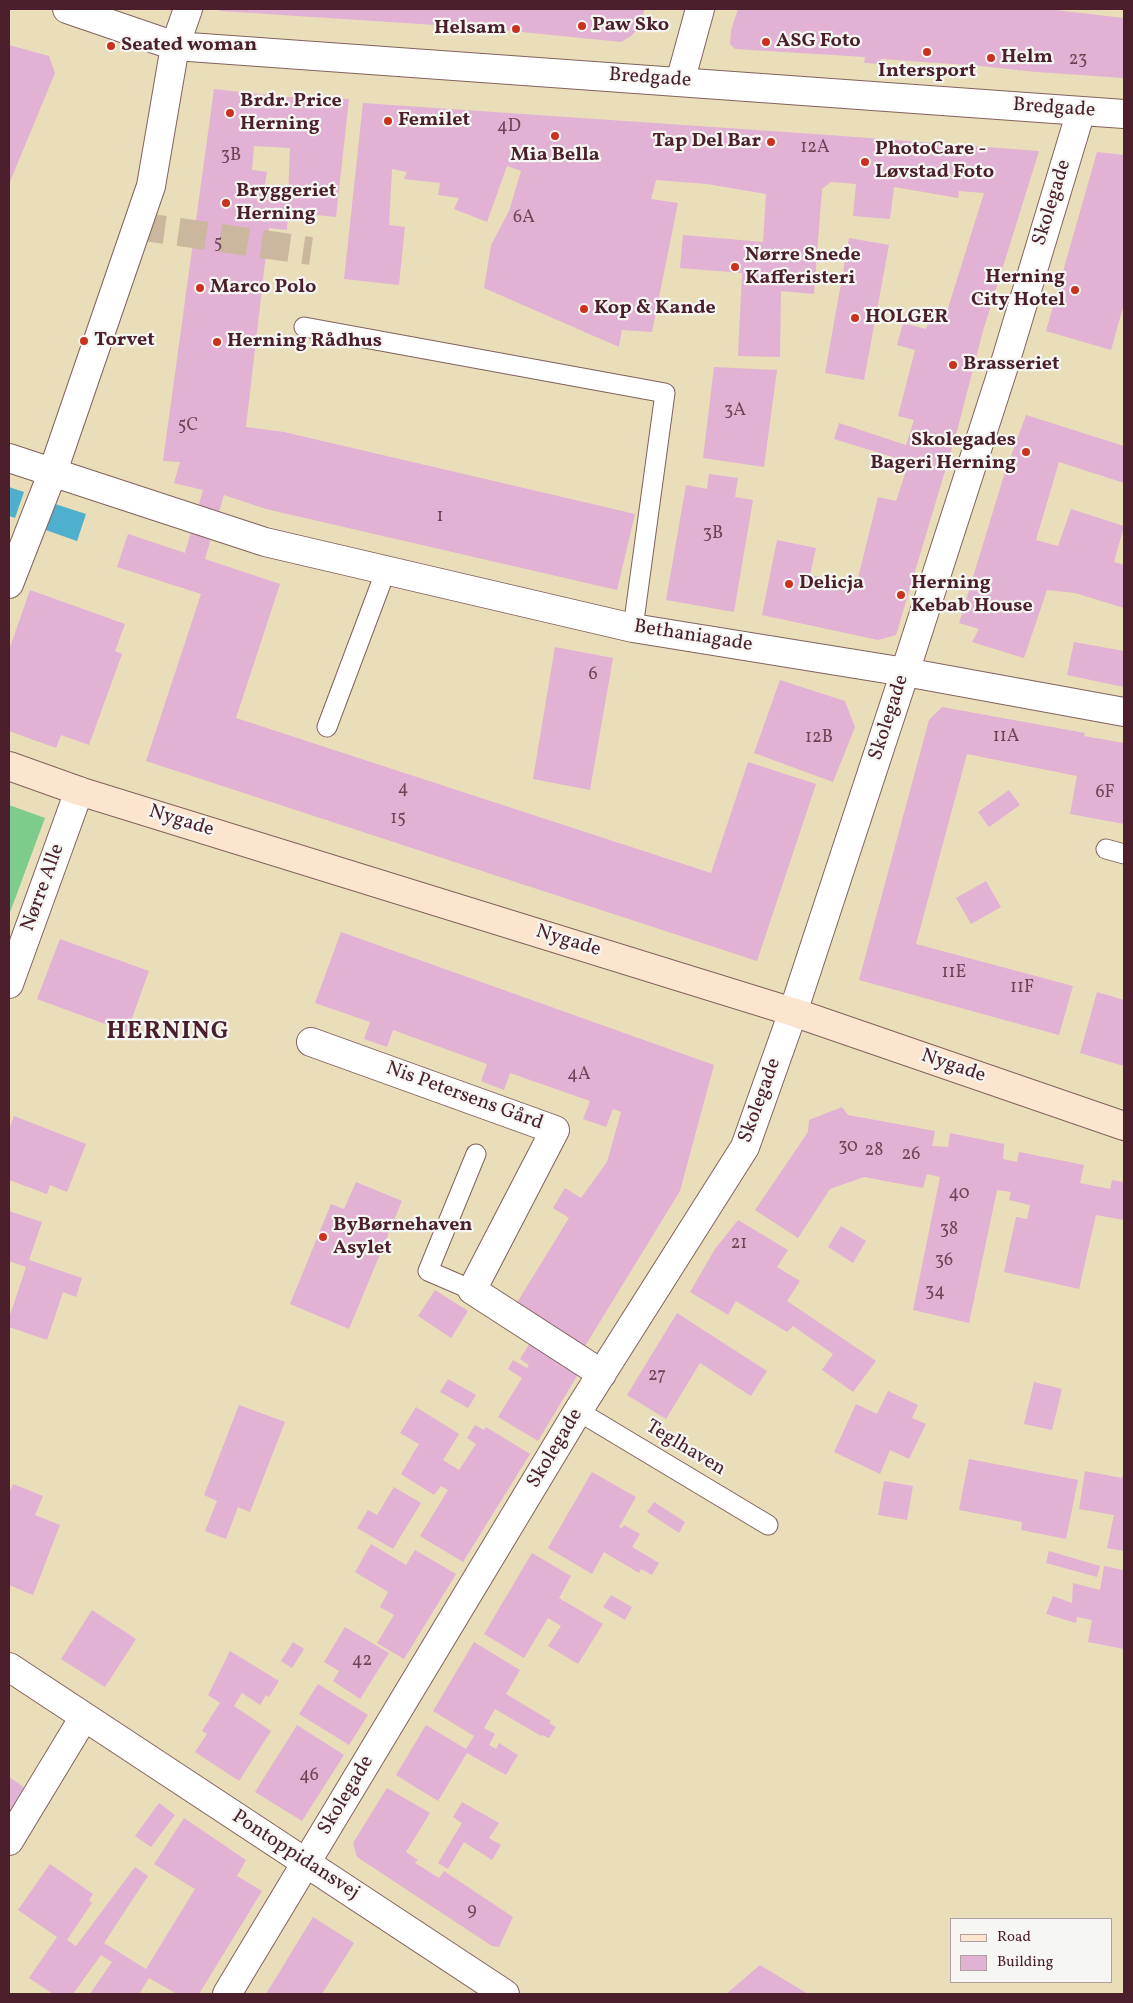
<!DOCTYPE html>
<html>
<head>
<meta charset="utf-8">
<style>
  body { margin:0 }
  #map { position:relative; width:1133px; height:2003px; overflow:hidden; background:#eaddba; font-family:Vollkorn,serif }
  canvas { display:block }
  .frame { position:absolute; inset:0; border:10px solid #4a1f2b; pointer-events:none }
  .legend { position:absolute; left:950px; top:1918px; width:162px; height:65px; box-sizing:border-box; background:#f6f6f2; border:1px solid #b1a0a2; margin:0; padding:6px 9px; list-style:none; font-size:15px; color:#4a1f2b }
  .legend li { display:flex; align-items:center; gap:10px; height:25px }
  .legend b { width:25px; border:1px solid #b1a0a2 }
</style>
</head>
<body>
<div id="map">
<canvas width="1133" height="2003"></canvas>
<div class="frame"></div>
<ul class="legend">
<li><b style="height:6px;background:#fce5cf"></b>Road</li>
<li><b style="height:14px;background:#e1b2d3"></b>Building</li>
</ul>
</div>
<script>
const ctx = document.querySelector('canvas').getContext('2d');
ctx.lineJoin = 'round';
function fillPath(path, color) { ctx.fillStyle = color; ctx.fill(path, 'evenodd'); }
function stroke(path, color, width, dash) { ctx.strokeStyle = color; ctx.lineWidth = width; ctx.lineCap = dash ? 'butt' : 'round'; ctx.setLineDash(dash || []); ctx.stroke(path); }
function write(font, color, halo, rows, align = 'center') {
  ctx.font = font + ' Vollkorn,serif'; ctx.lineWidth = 4.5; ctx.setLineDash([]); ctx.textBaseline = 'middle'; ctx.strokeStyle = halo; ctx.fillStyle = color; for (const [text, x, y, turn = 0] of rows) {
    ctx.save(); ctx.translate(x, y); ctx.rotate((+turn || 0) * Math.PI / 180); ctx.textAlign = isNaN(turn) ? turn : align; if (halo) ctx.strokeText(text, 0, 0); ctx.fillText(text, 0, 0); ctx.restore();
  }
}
fillPath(new Path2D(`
  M9 805 45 818 9 915Z`), '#7dcc8b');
fillPath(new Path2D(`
  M9 487 24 492 15 518 9 516Z
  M49 502 86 514 77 541 40 528Z`), '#4fb0ce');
fillPath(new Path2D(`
  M219 9H645L637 30 631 36 621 42 482 28 220 11Z
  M738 9H1056L1055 10 1124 18V78L1036 72 980 66 881 59 880 64 864 63 865 57 735 49 730 44 731 30Z
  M9 45 49 56 55 73 9 184Z
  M214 89 286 97 349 99 336 217 288 212 287 230 269 228 246 427 284 432 635 514 617 590 266 509 224 495 205 559 280 584 236 718 711 873 748 762 816 784 757 961 146 761 201 594 117 567 128 534 185 553 203 490 174 483 180 462 163 461ZM254 146 290 148 288 197 263 195 267 172 252 170Z
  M363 103 829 135 1039 151 983 331 957 431 896 635 878 640 762 615 777 540 816 548 810 575 850 583 857 582 878 497 896 501 909 462 834 439 839 423 906 445 914 420 898 416 915 350 897 345 903 323 926 329 929 317 944 321 984 193 959 191 958 198 894 187 890 219 853 216 856 184 831 182 822 189 814 294 781 291 780 357 738 356 742 273 680 268 683 235 763 242 766 194 707 184 656 180 651 199 678 203 652 332 622 330 619 347 484 288 491 245 509 211 521 171 507 166 487 222 454 209 459 198 438 195 440 183 404 179 407 172 392 169 389 225 405 227 399 285 344 279Z
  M1097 152 1124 155V304L1111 350 1046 331Z
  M849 238 889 245 864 380 825 373Z
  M714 367 777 370 764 467 703 458Z
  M1026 415 1124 446V483L1059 462 1036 540 1058 546 1071 509 1124 526 1114 562 1124 565V608L1075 593 1047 590 1024 658 972 642 979 629 959 623 1005 472Z
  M709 474 738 478 735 497 753 500 734 612 666 600 686 485 707 489Z
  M30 590 125 624 115 651 122 654 89 745 61 735 56 748 9 731V650Z
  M1074 642 1124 651V687L1067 675Z
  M555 647 613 658 590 790 533 779Z
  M780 680 845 701 855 727 833 782 754 753Z
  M942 707 1085 733 1084 736 1124 743V824L1070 814 1077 776 967 754 916 944 1073 986 1059 1035 859 980 929 720Z
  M1009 790 1020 805 989 827 978 812Z
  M986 881 1001 907 971 924 956 898Z
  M341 932 714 1065 680 1191 582 1351 513 1309 569 1218 553 1208 565 1188 581 1198 607 1162 621 1112 613 1109 606 1127 583 1119 590 1101 510 1073 504 1090 481 1081 487 1064 393 1030 387 1047 364 1039 370 1022 315 1003Z
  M60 939 149 971 127 1032 37 999Z
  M1097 992 1124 1000V1066L1080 1053Z
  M842 1107 848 1115 935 1131 932 1146 948 1147 950 1133 1004 1144 1003 1159 1017 1162 1019 1152 1084 1165 1080 1183 1110 1189 1112 1180 1124 1182V1220L1096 1215 1079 1289 1004 1272 1016 1217 1027 1219 1030 1205 1009 1200 1011 1192 997 1190 969 1323 913 1310 940 1177 927 1174 923 1188 864 1177 830 1189 798 1238 755 1210 808 1132 809 1120Z
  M14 1116 86 1144 67 1192 50 1185 47 1194 9 1180V1130Z
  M356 1182 402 1201 349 1329 290 1304 331 1204 344 1209Z
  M9 1211 42 1222 29 1260 82 1278 76 1297 63 1292 47 1340 9 1327V1318L26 1267 9 1261Z
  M738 1220 788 1250 777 1267 800 1281 787 1301 876 1361 853 1392 822 1370 833 1354 793 1326 787 1332 736 1301 728 1315 690 1292 715 1249Z
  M841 1226 866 1241 853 1263 828 1247Z
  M435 1290 468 1311 451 1338 418 1316Z
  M677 1313 767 1371 751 1396 700 1363 666 1419 627 1395Z
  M531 1341 580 1371 538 1441 498 1417 522 1378 508 1369 513 1360 527 1368 529 1365 520 1359Z
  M448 1379 476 1395 468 1408 440 1392Z
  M1034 1382 1062 1389 1052 1430 1024 1424Z
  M888 1391 918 1405 912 1418 926 1424 909 1459 890 1450 880 1474 834 1452 856 1404 877 1414Z
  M239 1405 285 1422 250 1512 238 1507 226 1539 205 1531 217 1501 204 1495Z
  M416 1407 459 1434 443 1460 459 1470 476 1444 467 1438 475 1425 484 1430 486 1427 530 1454 463 1562 420 1536 448 1490 441 1486 434 1495 401 1474 419 1444 400 1433Z
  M969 1459 1078 1480 1066 1539 1021 1530 1022 1522 959 1510Z
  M1124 1470V1551L1107 1548 1114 1515 1079 1509 1085 1471 1122 1478Z
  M592 1472 636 1497 619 1527 622 1528 624 1525 640 1534 632 1547 659 1563 652 1575 641 1569 639 1573 604 1552 592 1574 548 1548Z
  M884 1481 913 1486 907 1520 878 1515Z
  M13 1484 43 1496 35 1515 60 1525 33 1595 9 1585V1494Z
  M394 1487 421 1503 393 1549 357 1528 368 1510 377 1515Z
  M654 1502 685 1522 679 1533 647 1512Z
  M371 1544 406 1565 415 1550 456 1574 404 1659 377 1643 394 1615 380 1607 388 1592 355 1572Z
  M1049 1551 1100 1566 1097 1577 1046 1563Z
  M532 1553 571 1576 559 1598 603 1624 578 1664 548 1646 561 1626 548 1618 524 1658 484 1634Z
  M1104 1566 1124 1570V1649L1088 1642 1092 1620 1077 1617 1076 1623 1046 1614 1053 1596 1072 1603 1073 1583 1100 1590Z
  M611 1595 632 1607 625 1620 603 1607Z
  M92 1610 136 1639 105 1687 61 1659Z
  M345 1627 389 1653 360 1699 333 1681 339 1671 324 1662Z
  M293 1642 304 1649 292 1668 281 1661Z
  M474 1642 520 1670 506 1694 551 1721 549 1723 556 1727 549 1738 542 1735 541 1736 495 1709 484 1728 495 1734 489 1745 496 1749 499 1743 518 1755 506 1775 467 1753 438 1801 396 1775 426 1725 466 1749 474 1736 433 1711Z
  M230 1651 279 1681 269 1697 266 1695 260 1705 242 1693 234 1706 271 1731 239 1781 195 1752 207 1734 202 1731 220 1703 208 1695Z
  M318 1684 368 1715 349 1745 299 1714Z
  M297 1725 344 1755 302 1821 255 1792Z
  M9 1777 31 1792 9 1826Z
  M387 1788 430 1813 406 1852 418 1860 415 1863 439 1878 444 1871 513 1917 499 1947 492 1946 357 1857 353 1843Z
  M462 1802 499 1823 489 1838 501 1845 492 1860 464 1842 448 1869 438 1863 462 1823 453 1817Z
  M159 1803 175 1815 151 1847 135 1836Z
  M184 1818 246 1860 237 1876 262 1891 199 1994H177L149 1978 139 1994H90L112 1962 101 1955 73 1994H53L29 1978 57 1937 18 1910 50 1864 93 1894 89 1900 92 1903 67 1940 76 1946 135 1867 148 1876 104 1943 146 1969 195 1889 154 1864Z
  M313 1917 354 1943 322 1994H266Z
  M760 1965 808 1994H726Z`), '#e1b2d3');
stroke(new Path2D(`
  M137 226 311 251`), '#cab79d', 28, [28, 14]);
const lane = new Path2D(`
  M304 327 665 393 633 628
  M327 727 386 570
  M1106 849 1124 854
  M472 1290 428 1271 476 1154
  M578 1411 768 1525`);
const street = new Path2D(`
  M67 9 175 46 1124 114
  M680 82 700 9
  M9 458 265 542 633 628 905 672 1124 712
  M9 584 52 474 151 186 175 46 188 9
  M9 984 79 791
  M311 1042 555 1130 472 1290 602 1374
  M9 1667 505 1994
  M9 1841 84 1717
  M227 1994 578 1411 745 1147 793 1012 905 672 1005 363 1081 111`);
const secondary = new Path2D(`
  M9 766 79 791 793 1012 1124 1126`);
stroke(lane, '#82625d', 21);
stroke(street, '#82625d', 30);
stroke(secondary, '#82625d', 30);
stroke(lane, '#fff', 19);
stroke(street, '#fff', 28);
stroke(secondary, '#fce5cf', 28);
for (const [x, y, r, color] of [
  [582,26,5,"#c8321e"],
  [516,29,5,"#c8321e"],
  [766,42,5,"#c8321e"],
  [111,46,5,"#c8321e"],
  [927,52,5,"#c8321e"],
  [991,58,5,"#c8321e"],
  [230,113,5,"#c8321e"],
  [388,121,5,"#c8321e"],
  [555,136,5,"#c8321e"],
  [771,142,5,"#c8321e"],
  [865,162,5,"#c8321e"],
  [226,203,5,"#c8321e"],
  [735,267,5,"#c8321e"],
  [200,288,5,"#c8321e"],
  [1075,290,5,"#c8321e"],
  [584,309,5,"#c8321e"],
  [855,318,5,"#c8321e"],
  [84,341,5,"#c8321e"],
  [217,342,5,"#c8321e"],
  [953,365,5,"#c8321e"],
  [1026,452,5,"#c8321e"],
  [789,584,5,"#c8321e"],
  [901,595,5,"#c8321e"],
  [323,1237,5,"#c8321e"]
]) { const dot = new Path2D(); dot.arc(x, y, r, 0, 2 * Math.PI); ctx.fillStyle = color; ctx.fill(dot); stroke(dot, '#f6f6f2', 2); }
write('18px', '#704455', null, [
  ["23",1078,61],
  ["4D",509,128],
  ["12A",815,149],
  ["3B",231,157],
  ["6A",524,219],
  ["5",218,245],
  ["3A",735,412],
  ["5C",188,427],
  ["1",440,518],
  ["3B",713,535],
  ["6",593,676],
  ["11A",1006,738],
  ["12B",819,739],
  ["4",403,790],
  ["6F",1105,794],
  ["15",398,820],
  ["11E",954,974],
  ["11F",1022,989],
  ["4A",579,1076],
  ["30",848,1148],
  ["28",874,1152],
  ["26",911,1156],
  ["40",959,1195],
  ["38",949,1231],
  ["21",739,1245],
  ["36",944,1262],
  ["34",935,1293],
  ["27",657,1377],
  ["42",362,1662],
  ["46",309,1777],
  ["9",472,1912]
]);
write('bold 20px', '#4a1f2b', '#f6f6f2', [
  ["Paw Sko",592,26],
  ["Helsam",506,29,"right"],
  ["ASG Foto",776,42],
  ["Seated woman",121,46],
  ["Helm",1001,58],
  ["Intersport",927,72,"center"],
  ["Brdr. Price",240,102],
  ["Herning",240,125],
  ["Femilet",398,121],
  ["Tap Del Bar",761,142,"right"],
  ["PhotoCare -",875,150],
  ["Løvstad Foto",875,173],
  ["Mia Bella",555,156,"center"],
  ["Bryggeriet",236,192],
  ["Herning",236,215],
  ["Nørre Snede",745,256],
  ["Kafferisteri",745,279],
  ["Herning",1065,278,"right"],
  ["City Hotel",1065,301,"right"],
  ["Marco Polo",210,288],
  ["Kop & Kande",594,309],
  ["HOLGER",865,318],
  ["Torvet",94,341],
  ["Herning Rådhus",227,342],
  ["Brasseriet",963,365],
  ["Skolegades",1016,441,"right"],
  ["Bageri Herning",1016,464,"right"],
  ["Delicja",799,584],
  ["Herning",911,584],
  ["Kebab House",911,607],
  ["ByBørnehaven",333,1226],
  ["Asylet",333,1249]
], 'left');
write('20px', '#4a1f2b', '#f6f6f2', [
  ["Bredgade",650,79,4],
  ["Bredgade",1054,109,4],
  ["Skolegade",1053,203,-73],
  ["Bethaniagade",693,637,9],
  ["Skolegade",890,718,-72],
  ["Nygade",181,822,17],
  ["Nørre Alle",44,888,-70],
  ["Nygade",568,942,17],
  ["Nygade",953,1067,19],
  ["Nis Petersens Gård",464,1097,20],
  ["Skolegade",761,1101,-70],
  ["Skolegade",556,1449,-59],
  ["Teglhaven",685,1449,31],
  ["Skolegade",347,1796,-59],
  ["Pontoppidansvej",295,1856,33]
]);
ctx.letterSpacing = '1px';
write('bold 25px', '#4a1f2b', '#f6f6f2', [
  ["HERNING",168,1033]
]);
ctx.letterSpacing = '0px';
</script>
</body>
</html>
